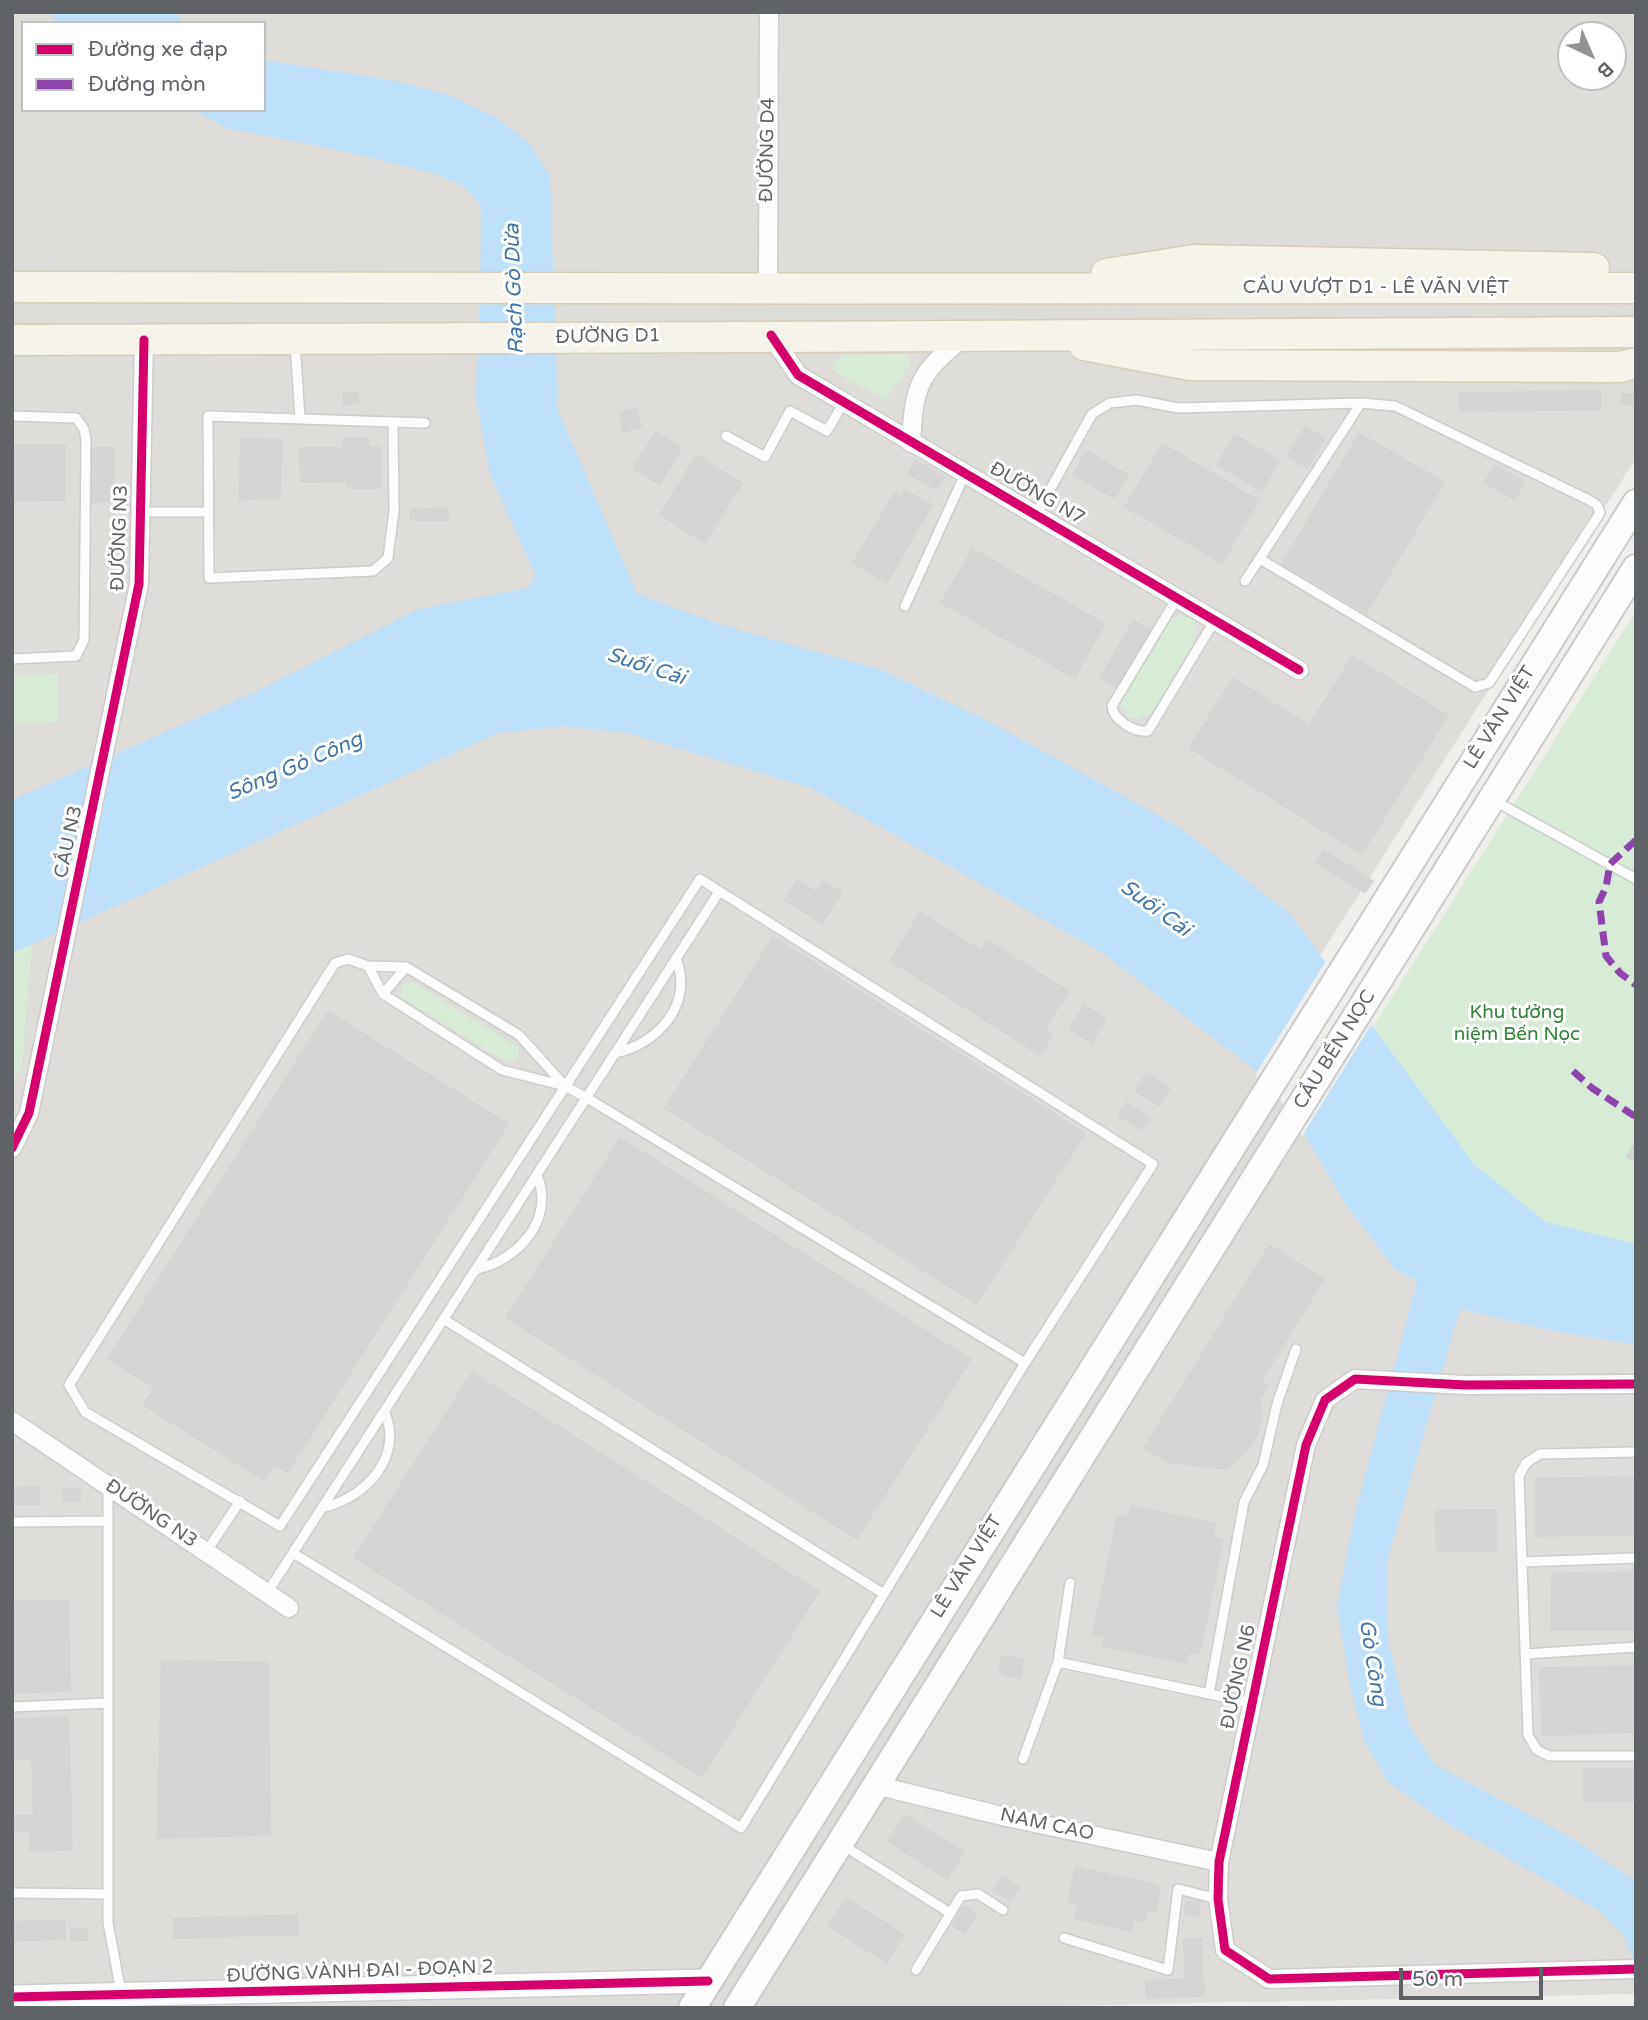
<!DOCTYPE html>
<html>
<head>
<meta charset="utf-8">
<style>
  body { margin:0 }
  #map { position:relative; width:1648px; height:2020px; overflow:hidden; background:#efeeea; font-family:"Varela Round",sans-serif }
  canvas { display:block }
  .frame { position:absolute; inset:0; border:14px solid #5f6368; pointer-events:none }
  .legend { position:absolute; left:21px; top:21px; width:245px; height:91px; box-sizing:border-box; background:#fff; border:2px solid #bfc1c3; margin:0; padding:9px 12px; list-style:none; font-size:21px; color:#5f6368 }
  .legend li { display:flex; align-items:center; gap:14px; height:35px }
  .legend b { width:35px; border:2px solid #bfc1c3 }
  .north { position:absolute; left:1557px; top:21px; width:70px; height:70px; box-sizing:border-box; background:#fff; border:2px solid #bfc1c3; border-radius:50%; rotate:136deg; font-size:19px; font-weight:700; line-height:28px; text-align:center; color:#5f6368 }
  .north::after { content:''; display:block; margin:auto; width:24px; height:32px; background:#919496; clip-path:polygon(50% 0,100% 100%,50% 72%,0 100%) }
  .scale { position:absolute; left:1399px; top:1968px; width:144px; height:32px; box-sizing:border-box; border:4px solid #5f6368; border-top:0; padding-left:9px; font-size:21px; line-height:24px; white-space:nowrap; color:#5f6368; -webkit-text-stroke:5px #fff; paint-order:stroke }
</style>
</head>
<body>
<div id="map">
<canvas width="1648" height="2020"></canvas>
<div class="frame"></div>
<ul class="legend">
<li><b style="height:9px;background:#d6006c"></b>Đường xe đạp</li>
<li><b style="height:9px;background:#8e44ad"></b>Đường mòn</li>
</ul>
<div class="north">B</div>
<div class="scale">50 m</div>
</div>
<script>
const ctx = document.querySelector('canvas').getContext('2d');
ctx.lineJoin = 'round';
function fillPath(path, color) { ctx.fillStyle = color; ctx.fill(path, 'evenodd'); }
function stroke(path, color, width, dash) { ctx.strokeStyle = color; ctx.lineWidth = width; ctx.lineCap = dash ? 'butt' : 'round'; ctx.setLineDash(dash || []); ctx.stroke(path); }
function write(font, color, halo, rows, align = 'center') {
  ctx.font = font + ' "Varela Round",sans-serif'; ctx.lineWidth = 6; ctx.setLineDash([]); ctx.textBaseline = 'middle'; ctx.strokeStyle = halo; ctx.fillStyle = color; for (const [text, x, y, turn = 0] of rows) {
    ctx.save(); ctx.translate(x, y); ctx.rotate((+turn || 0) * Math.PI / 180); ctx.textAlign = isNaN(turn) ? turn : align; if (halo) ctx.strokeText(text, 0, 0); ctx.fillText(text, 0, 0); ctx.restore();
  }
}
fillPath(new Path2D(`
  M12 12H1636V458L1250 1066 1276 1086 1346 1205 1395 1269 1460 1309 1549 1330 1636 1345V1994L958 2008H12ZM23 23H264V110H23ZM1571 35H1613V77H1571Z`), '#dfddda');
fillPath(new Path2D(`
  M907 354 911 363 886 400 833 371 834 364 842 356Z
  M1636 611V1244L1546 1222 1474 1164 1373 1027Z
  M1179 615 1195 620 1196 639 1151 714 1139 719 1128 717 1119 702 1122 696 1169 621Z
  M58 674V722L12 723V675Z
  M32 944 22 1064 12 1088V953Z
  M413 982 519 1048 517 1058 507 1062 400 997 403 984Z`), '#d8ebd6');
fillPath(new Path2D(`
  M48 12H172L186 23H59Z
  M264 60 397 81 449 95 495 117 528 142 550 176 558 410 637 594 722 625 884 671 994 724 1176 825 1290 914 1474 1164 1546 1222 1636 1244V1345L1549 1330 1460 1309 1387 1561V1638L1409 1725 1434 1764 1572 1838 1636 1882V1968L1624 1935 1600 1911 1445 1822 1388 1782 1364 1740 1350 1686 1337 1606 1356 1509 1417 1282 1395 1269 1346 1205 1276 1086 1101 952 811 788 628 733 565 726 498 733 12 953V800L255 692 419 609 528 588 536 576 490 474 476 398 482 208 465 187 433 173 334 149 226 128 195 110H264Z`), '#bfe0f9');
fillPath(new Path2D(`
  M1327 959 1373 1022 1302 1136 1274 1089 1255 1075Z`), '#efeeea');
fillPath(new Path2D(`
  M1602 390V410L1459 412 1458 392Z
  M342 392H359V405H342Z
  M1621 393H1636V405H1621Z
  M637 407 643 428 623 433 618 412Z
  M1305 425 1326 438 1308 469 1286 457Z
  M655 431 683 447 660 486 632 469Z
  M1359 432 1445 482 1367 614 1281 564Z
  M1234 433 1280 460 1262 492 1216 465Z
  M342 437H370V446H381V489H347V482L300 483 299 447H342Z
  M240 438 283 439 281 499 238 501Z
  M1162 443 1260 500 1222 564 1124 507Z
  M12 444H66V501L12 502Z
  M91 447H114L115 502 91 503Z
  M1086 450 1129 474 1115 499 1072 475Z
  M696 454 743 483 705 544 659 515Z
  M915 459 945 477 937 491 907 474Z
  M1494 464 1526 482 1515 501 1483 483Z
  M905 489 933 505 887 584 852 563 894 492 901 496Z
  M449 507V521H410V508Z
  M972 548 1106 623 1075 679 940 603Z
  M1133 619 1152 630 1118 689 1099 679Z
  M1352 655 1449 715 1362 855 1188 748 1233 677 1309 724Z
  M1324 849 1374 881 1365 894 1315 863Z
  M797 879 816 891 823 880 843 892 822 925 784 900Z
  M920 911 980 949 987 939 1070 991 1046 1028 1054 1034 1040 1056 889 961Z
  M773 936 1086 1133 977 1305 664 1108Z
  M1084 1004 1107 1019 1092 1044 1068 1029Z
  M328 1010 509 1124 288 1473 274 1465 264 1481 142 1405 153 1388 107 1359Z
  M1146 1072 1171 1088 1159 1107 1134 1091Z
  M1126 1102 1151 1117 1142 1131 1117 1116Z
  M620 1137 972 1359 857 1540 505 1318Z
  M1636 1140V1163L1625 1157Z
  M1269 1244 1325 1279 1262 1381 1270 1385 1260 1400 1263 1414 1260 1431 1251 1447 1227 1470 1168 1463 1143 1448Z
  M472 1371 820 1591 702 1778 353 1558Z
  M1636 1476V1536L1535 1537V1478Z
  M40 1486V1505H12V1487Z
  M81 1488V1502H63L62 1489Z
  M1131 1505 1217 1523 1214 1536 1224 1539 1200 1655 1190 1653 1187 1664 1101 1647 1103 1637 1092 1635 1117 1514 1128 1516Z
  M1497 1509V1552H1436L1435 1510Z
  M1636 1571V1631H1550L1551 1573Z
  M69 1599 71 1692 12 1694V1601Z
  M1001 1655 1024 1658 1021 1679 998 1675Z
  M161 1660 269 1662 271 1836 156 1839Z
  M1636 1665V1733L1541 1736 1539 1667Z
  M69 1716 73 1850 29 1852V1832H12V1815H33L31 1760H12V1718Z
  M1583 1768H1636V1802H1583Z
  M904 1814 965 1852 947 1880 887 1842Z
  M1075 1866 1162 1885 1156 1912 1148 1911 1145 1923 1134 1920 1132 1932 1074 1919 1077 1905 1067 1903Z
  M1002 1875 1020 1887 1011 1902 992 1891Z
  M846 1897 905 1934 887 1964 827 1926Z
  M1185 1901H1201L1200 1917 1184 1916Z
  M964 1905 978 1914 965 1935 951 1926Z
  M298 1914 299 1935 173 1939 172 1918Z
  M66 1920V1940L12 1942V1921Z
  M88 1927V1941L70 1942V1928Z
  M1183 1938H1202L1205 1997 1146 1999 1145 1980 1184 1978Z`), '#d6d5d3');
const service = new Path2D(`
  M295 343 300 418
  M12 416 76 418 84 429 86 440 84 640 76 656 12 659
  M393 422 394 511 388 558 373 571 209 578 208 416 425 423
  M726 436 765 457 790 411 827 431 844 402
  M140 512H209
  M1037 513 1092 414 1110 403 1137 400 1178 408 1361 403 1395 406 1589 500 1597 505 1600 513 1489 683 1475 687 1260 559
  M1245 581 1361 403
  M1177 598 1112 706C1113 720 1135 733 1148 731L1215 620
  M905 606 965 474
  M1493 800 1636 879
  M368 966 383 994 502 1070 565 1086 587 1098 1025 1363
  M383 994 406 967
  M615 1053C658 1044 694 1004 676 958
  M477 1269C518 1260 555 1220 537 1175
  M445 1320 884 1594
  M1636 1452 1540 1454 1526 1463 1519 1476 1528 1735 1537 1750 1549 1756H1636
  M108 1486V1923L121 1992
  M325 1507C366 1497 403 1457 385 1413
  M12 1522 108 1521
  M206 1552 240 1501
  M293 1553 741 1828 1025 1363 1153 1164 700 879 280 1526 85 1412 69 1385 335 963 348 959 368 966 406 967 519 1035 565 1086
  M1522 1562 1636 1558
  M267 1593 719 892
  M1525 1654 1636 1647
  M1058 1662 1252 1703
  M1209 1694 1244 1502 1263 1465 1277 1404 1296 1349
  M12 1707 108 1703
  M1023 1759 1058 1662 1070 1583
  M841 1844 950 1913
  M12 1893 107 1894
  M1064 1938 1168 1970 1178 1889 1218 1899
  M916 1970 961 1896 978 1894 1003 1910`);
const minor = new Path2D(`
  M768 287 769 12
  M771 335 798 375 1299 670
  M911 443C914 384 919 373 964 337
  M12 1148 29 1113 139 584 144 340
  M1636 1384 1465 1385 1355 1379 1325 1400 1306 1445 1219 1862 1218 1899 1225 1950 1269 1979 1636 1969
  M12 1421 289 1608
  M875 1785 1002 1816 1219 1862`);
const tertiary = new Path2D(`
  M12 1997 708 1981`);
const secondary = new Path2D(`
  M692 2008 1636 503
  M737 2008 1636 568`);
const primary = new Path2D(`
  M1106 274 1194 260 1594 268
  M12 287C553 289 1095 289 1636 288
  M12 340C554 342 1094 332 1636 332
  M1084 345 1190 365 1620 367 1636 363`);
stroke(service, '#cbcccc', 12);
stroke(minor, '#cbcccc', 21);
stroke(tertiary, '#cbcccc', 26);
stroke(secondary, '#cacacb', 30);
stroke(primary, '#d7ceb8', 33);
stroke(service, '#fdfcfc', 9);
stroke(minor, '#fdfcfc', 18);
stroke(tertiary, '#fdfcfc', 23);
stroke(secondary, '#fdfcfc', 26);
stroke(primary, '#f4f2e9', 30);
stroke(new Path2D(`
  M1636 840 1610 864 1606 887 1599 902 1606 956 1620 973 1636 985
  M1573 1071 1592 1088 1636 1117`), '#8e44ad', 7, [14, 7]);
stroke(new Path2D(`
  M771 335 798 375 1299 670
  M12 1148 29 1113 139 584 144 340
  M1636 1384 1465 1385 1355 1379 1325 1400 1306 1445 1219 1862 1218 1899 1225 1950 1269 1979 1636 1969
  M12 1997 708 1981`), '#d6006c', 9);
write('19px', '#5f6368', '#fff', [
  ["ĐƯỜNG D4",768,150,-89],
  ["CẦU VƯỢT D1 - LÊ VĂN VIỆT",1376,288],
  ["ĐƯỜNG D1",608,337,-1],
  ["ĐƯỜNG N7",1037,494,30],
  ["ĐƯỜNG N3",120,538,-88],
  ["LÊ VĂN VIỆT",1500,718,-58],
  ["CẦU N3",69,842,-78],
  ["CẦU BẾN NỌC",1335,1050,-58],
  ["ĐƯỜNG N3",151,1514,34],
  ["LÊ VĂN VIỆT",967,1567,-58],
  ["ĐƯỜNG N6",1239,1677,-78],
  ["NAM CAO",1047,1825,12],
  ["ĐƯỜNG VÀNH ĐAI - ĐOẠN 2",360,1972,-2]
]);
write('19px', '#348238', '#fff', [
  ["Khu tưởng",1517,1013],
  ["niệm Bến Nọc",1517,1035]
]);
write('italic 21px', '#4174aa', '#fff', [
  ["Rạch Gò Dừa",515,289,-92],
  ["Suối Cái",646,667,18],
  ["Sông Gò Công",295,767,-23],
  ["Suối Cái",1155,909,36],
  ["Gò Công",1372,1663,81]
]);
</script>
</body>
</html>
